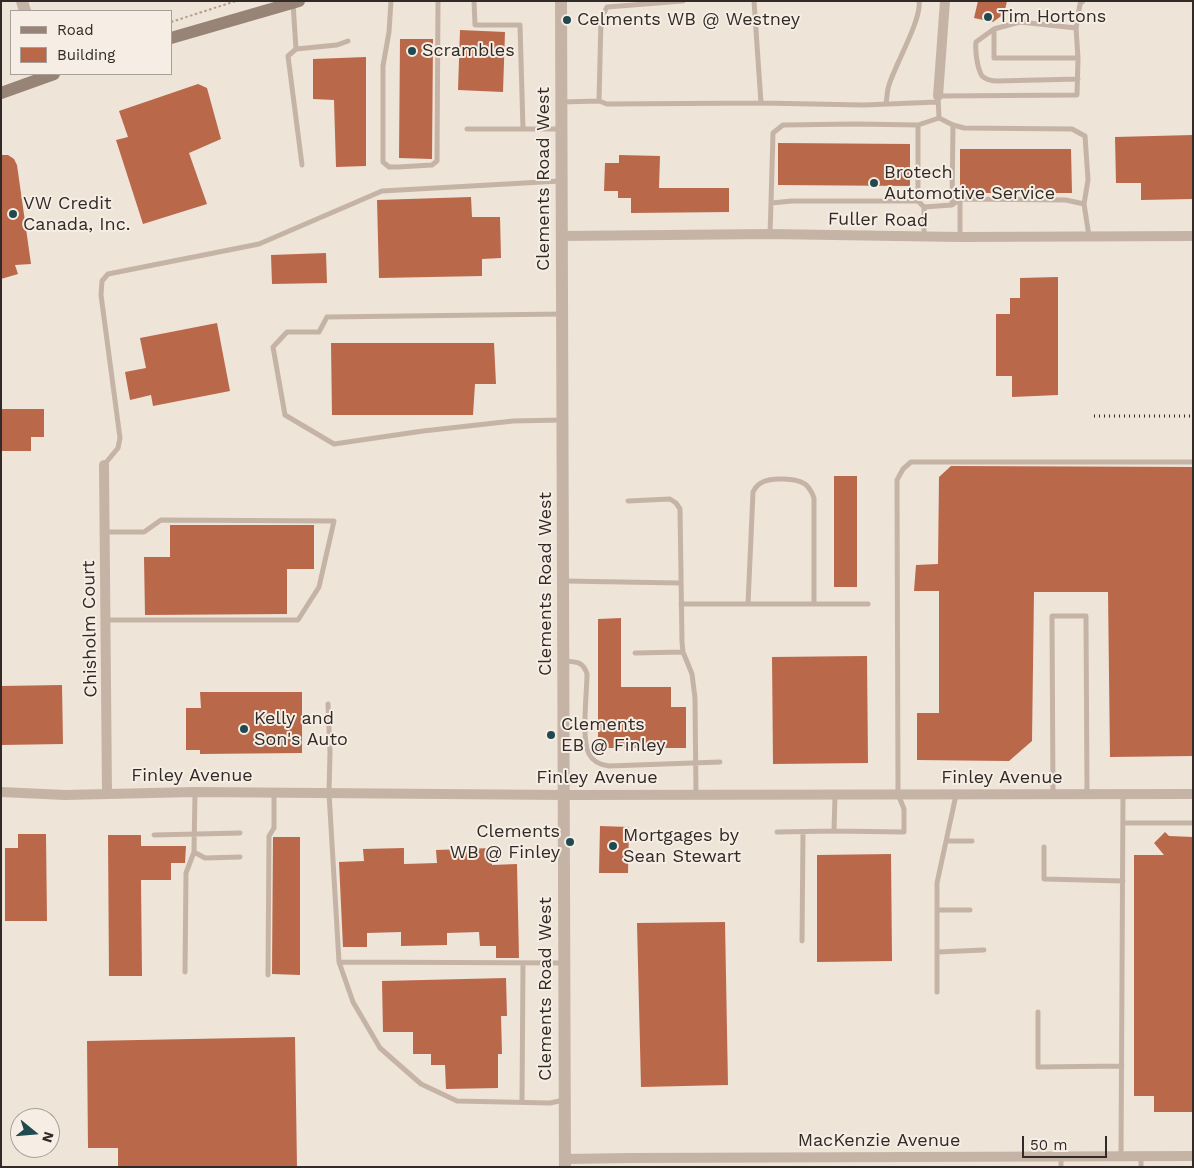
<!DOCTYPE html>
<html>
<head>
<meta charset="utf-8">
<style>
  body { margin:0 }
  #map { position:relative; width:1194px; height:1168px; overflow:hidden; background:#eee4d8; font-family:"Work Sans",sans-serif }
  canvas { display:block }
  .frame { position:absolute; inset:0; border:2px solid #312a26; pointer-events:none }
  .legend { position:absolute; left:10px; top:10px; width:162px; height:65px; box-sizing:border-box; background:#f6eee4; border:1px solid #a7a098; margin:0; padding:6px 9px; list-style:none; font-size:15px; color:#312a26 }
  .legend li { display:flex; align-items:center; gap:10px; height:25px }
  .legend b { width:25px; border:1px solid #a7a098 }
  .north { position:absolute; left:10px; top:1108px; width:50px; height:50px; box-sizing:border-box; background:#f6eee4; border:1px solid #a7a098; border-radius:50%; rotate:107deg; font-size:14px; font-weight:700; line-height:20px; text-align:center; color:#312a26 }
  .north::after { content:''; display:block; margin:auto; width:18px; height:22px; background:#204a4f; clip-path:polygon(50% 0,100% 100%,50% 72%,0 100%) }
  .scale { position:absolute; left:1022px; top:1136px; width:85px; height:22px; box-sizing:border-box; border:2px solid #312a26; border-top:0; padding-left:6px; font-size:15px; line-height:18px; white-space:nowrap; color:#312a26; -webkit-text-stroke:4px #f6eee4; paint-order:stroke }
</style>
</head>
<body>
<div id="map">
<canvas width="1194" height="1168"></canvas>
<div class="frame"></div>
<ul class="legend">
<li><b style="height:6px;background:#988477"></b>Road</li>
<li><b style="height:14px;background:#ba684a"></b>Building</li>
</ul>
<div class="north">N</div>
<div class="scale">50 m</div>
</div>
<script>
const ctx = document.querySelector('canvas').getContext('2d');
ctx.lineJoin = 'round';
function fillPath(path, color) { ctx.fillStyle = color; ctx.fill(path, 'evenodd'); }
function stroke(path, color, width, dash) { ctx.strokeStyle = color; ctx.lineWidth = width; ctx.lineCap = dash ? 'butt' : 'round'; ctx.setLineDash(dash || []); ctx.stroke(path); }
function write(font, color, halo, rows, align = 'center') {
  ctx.font = font + ' "Work Sans",sans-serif'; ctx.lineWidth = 4; ctx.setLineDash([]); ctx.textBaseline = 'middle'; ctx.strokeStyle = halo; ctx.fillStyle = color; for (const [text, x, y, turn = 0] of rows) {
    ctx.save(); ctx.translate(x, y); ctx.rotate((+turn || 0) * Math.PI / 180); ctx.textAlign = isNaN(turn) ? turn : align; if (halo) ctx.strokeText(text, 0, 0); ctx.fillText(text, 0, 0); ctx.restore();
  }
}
fillPath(new Path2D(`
  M978 1H1007L1004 14 993 22 974 18Z
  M460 30 505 32 503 92 458 90Z
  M400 39H433L432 159 399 158Z
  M366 57V166L336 167 334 100 313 99V59Z
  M198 84 207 88 221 139 189 153 207 204 143 224 116 140 128 137 119 111Z
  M1193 135V199L1141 200V183H1116L1115 137Z
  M778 143 910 144V186L778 185Z
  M960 149H1071L1072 193H960Z
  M1 155H8L14 159 17 165 31 264 15 265 18 274 1 279Z
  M619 155 660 156 659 188H729V212L631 213V198H618V191H604L605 163H619Z
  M471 197 472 217H500L501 258 482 259V276L379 278 377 200Z
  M326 253 327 283 272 284 271 255Z
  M1058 277V395L1012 397V376H996V314H1010V298H1020V278Z
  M217 323 230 391 153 406 151 395 130 400 125 372 146 368 140 338Z
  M331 343H494L496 384H475L473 415H332Z
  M1 409H44V437H31V451H1Z
  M951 466 1193 467V756L1110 757 1108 592H1034L1032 741 1009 761 917 760V713H939V591H914L916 565 938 564 939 477Z
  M834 476H857V587H834Z
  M170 525H314V569H287V614L145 615 144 557H170Z
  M621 618V687H671V707H686V748H598V619Z
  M867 656 868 763 773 764 772 657Z
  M62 685 63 744 1 745V686Z
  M200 692H302V753L200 754V750H186V708H201Z
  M600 826 629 827 628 873H599Z
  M1165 832 1169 836 1193 837V1112H1154V1096H1134V855H1164L1154 843Z
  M18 834H46L47 921H5V848H18Z
  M108 835H141V846H186L185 863H171V880H141L142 976H109Z
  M273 837H300V975L272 974Z
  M404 848V864L437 863 436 850 492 848V865L517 864 519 958H496V946H480L479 932 447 933V945L401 946V932L367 933V947H343L339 862 364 861 363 849Z
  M891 854 892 961 817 962V855Z
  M725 922 728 1085 641 1087 637 923Z
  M506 978 507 1016H501L502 1054H498V1088L446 1089 445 1065H431V1054H413V1032H383L382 981Z
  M295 1037 297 1167H118V1148H88L87 1041Z`), '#ba684a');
stroke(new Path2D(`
  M171 22 236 1`), '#b09f90', 2, [2.5, 2.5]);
stroke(new Path2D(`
  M391 1 389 32 383 66V162L389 167H398L432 165 437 161 438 1
  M474 1 475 25H520L523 129
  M754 1 761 103 864 105 938 102
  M293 3 296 49 288 56 302 165
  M1076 28 1080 4 1083 1
  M994 29 976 42C975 50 977 68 982 76 986 80 993 81 998 81L1078 79
  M296 49 337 45 348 41
  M1078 58H994V29L1020 22 1076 28 1078 58 1077 95 938 96 939 118 953 125 964 128 1072 129 1085 136 1088 180 1084 204
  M599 101 601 19 607 7 683 1
  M562 102 599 101 607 104 761 103
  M886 104C887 98 887 91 889 85 895 65 922 19 919 1
  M918 125V201
  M467 129H561
  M771 203 773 133 783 125 856 124 918 125 939 118
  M952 205 953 125
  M770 234 771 203 792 201H918L924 207
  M924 236V207L952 205 960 199
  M960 237V199L1066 200 1084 204 1089 236
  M562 420 513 421 423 431 334 444 285 415 273 347 287 332H319L327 317 562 314
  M104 465 118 448 120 438 101 295 102 281 108 274 259 244 382 191 560 181
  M628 501 670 499 676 503 680 509 682 642 683 652 692 674 695 698 696 794
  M105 532H144L161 520 334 521 319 587 298 620H106
  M564 581 680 583
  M681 604H868
  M748 604 753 492C755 488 757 485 761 483 770 477 796 478 805 484 810 488 812 492 814 498V604
  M635 653 683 652
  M564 661C576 662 583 661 587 674 587 693 581 739 589 754 593 762 601 765 609 766L720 762
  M328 704 330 752 329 793 339 962 353 1002 380 1048 421 1084 457 1101 550 1103 564 1100
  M1053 794 1052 616H1086L1087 794
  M835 795 834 831 904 832V809L898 794 897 480 903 469 911 462H1193
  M1123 823H1193
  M777 832 834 831
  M154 835 240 833
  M946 841H972
  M1044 847V879L1123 881
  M194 852 205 858 240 857
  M937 910H970
  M802 941 803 832
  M937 952 984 950
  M339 962 564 963
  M185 972 186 873 194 852 195 792
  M268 975 269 836 274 828V793
  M937 992V883L956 795
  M1038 1012V1067L1122 1066
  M522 1102 523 963
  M1121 1156 1123 794
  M1141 1156V1167
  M1061 1167V1156`), '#c5b4a6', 5);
stroke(new Path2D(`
  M938 96 945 1
  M562 236 770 234 960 237 1193 236
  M104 465 107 793
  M1 792 65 795 195 792 564 795 1193 794
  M565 1159 630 1158 1193 1156`), '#c5b4a6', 10);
stroke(new Path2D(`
  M22 1 25 11
  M561 1 565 1167`), '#c5b4a6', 12);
stroke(new Path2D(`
  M171 38 299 1
  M1 93 54 74`), '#988477', 12);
stroke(new Path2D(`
  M1094 416H1193`), '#312a26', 3, [1, 4]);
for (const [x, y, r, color] of [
  [988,17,5,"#204a4f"],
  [567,20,5,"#204a4f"],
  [412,51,5,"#204a4f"],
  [874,183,5,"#204a4f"],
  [13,214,5,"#204a4f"],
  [244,729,5,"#204a4f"],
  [551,735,5,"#204a4f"],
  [570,842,5,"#204a4f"],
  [613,846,5,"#204a4f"]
]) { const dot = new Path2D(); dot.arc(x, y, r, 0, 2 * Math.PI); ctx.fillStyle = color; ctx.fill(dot); stroke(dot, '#f6eee4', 2); }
write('18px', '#312a26', '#f6eee4', [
  ["Tim Hortons",998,17],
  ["Celments WB @ Westney",577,20],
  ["Scrambles",422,51],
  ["Brotech",884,173],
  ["Automotive Service",884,194],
  ["VW Credit",23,204],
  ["Canada, Inc.",23,225],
  ["Kelly and",254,719],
  ["Son's Auto",254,740],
  ["Clements",561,725],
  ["EB @ Finley",561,746],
  ["Clements",560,832,"right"],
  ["WB @ Finley",560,853,"right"],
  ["Mortgages by",623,836],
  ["Sean Stewart",623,857]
], 'left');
write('18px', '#312a26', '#f6eee4', [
  ["Clements Road West",544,179,-90],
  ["Fuller Road",878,220,1],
  ["Clements Road West",546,584,-90],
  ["Chisholm Court",90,629,-91],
  ["Finley Avenue",192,776],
  ["Finley Avenue",597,778],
  ["Finley Avenue",1002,778],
  ["Clements Road West",546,989,-90],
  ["MacKenzie Avenue",879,1141]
]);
</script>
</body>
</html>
